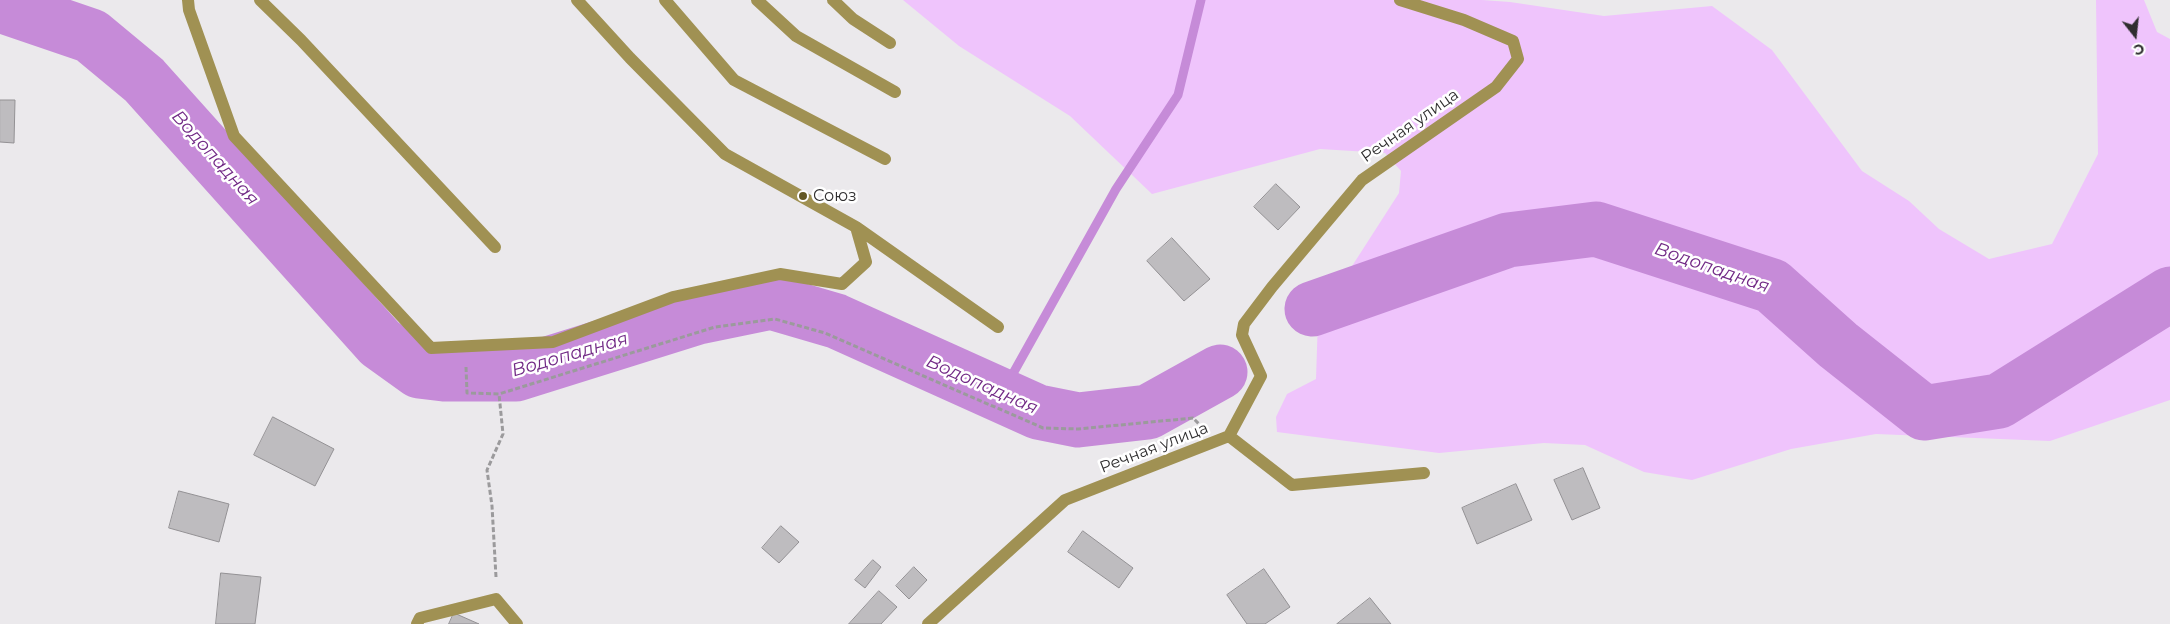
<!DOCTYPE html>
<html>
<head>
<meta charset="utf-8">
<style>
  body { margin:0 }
  #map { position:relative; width:2170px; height:624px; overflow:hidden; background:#ebe9ec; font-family:Montserrat,sans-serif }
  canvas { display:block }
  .north { position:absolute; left:2110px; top:10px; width:50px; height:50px; -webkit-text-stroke:4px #fff; paint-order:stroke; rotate:164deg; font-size:14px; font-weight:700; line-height:20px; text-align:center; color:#2f2e2f }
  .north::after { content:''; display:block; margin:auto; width:18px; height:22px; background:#2f2e2f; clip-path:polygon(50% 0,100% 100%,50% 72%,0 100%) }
</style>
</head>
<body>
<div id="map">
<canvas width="2170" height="624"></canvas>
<div class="north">С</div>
</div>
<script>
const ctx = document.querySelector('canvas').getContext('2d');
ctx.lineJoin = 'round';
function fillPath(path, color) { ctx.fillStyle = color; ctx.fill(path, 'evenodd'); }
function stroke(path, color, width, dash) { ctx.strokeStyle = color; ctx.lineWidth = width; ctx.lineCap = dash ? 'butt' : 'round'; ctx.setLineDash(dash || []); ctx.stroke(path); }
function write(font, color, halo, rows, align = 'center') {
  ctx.font = font + ' Montserrat,sans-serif'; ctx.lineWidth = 5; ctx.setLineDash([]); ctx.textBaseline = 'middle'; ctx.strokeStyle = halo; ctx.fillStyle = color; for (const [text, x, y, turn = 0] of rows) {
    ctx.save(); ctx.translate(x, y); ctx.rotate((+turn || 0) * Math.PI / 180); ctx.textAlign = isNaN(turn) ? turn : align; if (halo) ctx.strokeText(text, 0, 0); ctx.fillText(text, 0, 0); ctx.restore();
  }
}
fillPath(new Path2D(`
  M903 0H1482L1510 2 1604 16 1712 6 1772 50 1862 171 1909 201 1939 229 1989 259 2052 244 2098 154 2096 0H2144L2157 32 2170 39V400L2050 441 1876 434 1791 449 1692 480 1644 472 1585 445 1544 443 1439 453 1277 432 1276 417 1287 394 1316 379 1318 319 1399 193 1401 171 1385 153 1320 149 1152 194 1070 116 959 46Z`), '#efc4fc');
stroke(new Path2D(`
  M1001 395 1116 189 1178 95 1201 0`), '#c68bd8', 9);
stroke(new Path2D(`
  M0 5 91 36 144 80 380 343 419 371 444 374H516L698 317 771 302 836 321 1038 412 1078 420 1148 412 1220 372
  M1312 309 1508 240 1596 229 1772 286 1838 345 1924 413 1999 401 2170 294`), '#c68bd8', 55);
const building = new Path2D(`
  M0 100H15L14 143 0 142Z
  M1276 184 1300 207 1278 230 1254 207Z
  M1172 238 1210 279 1184 301 1147 261Z
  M273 417 334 449 315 486 254 455Z
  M1583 468 1600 508 1572 520 1554 480Z
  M1516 484 1532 520 1477 544 1462 508Z
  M179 491 229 504 219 542 169 528Z
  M781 526 799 542 779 563 762 548Z
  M1083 531 1133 568 1119 588 1068 552Z
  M873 560 881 567 865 588 855 580Z
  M914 567 927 580 909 599 896 586Z
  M1264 569 1290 607 1265 624H1247L1227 595Z
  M221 573 261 577 255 624H216Z
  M879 591 897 607 881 624H849Z
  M1370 598 1391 624H1337Z
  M454 613 479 624H449Z`);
fillPath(building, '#bebcbf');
stroke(building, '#939194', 1);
stroke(new Path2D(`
  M466 367 467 393 499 394 715 327 775 319 825 333 1043 428 1078 429 1193 418 1199 424
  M496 577 492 506 487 470 503 434 499 394`), '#9b9a9c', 3, [5, 2.5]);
stroke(new Path2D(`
  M188 0 189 10 234 136 431 348 553 342 673 297 780 274 842 284 866 262 856 227 725 154 630 58 577 0
  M260 0 301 40 495 247
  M665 0 734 80 885 159
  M757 0 796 36 895 92
  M833 0 853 19 890 43
  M856 227 998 327
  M1229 436 1261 376 1242 335 1244 324 1272 287 1362 180 1496 87 1518 59 1513 41 1464 20 1400 0
  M417 624 420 618 496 599 517 624
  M928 624 1065 500 1229 436 1292 485 1424 473`), '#a09153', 12);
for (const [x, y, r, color] of [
  [803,196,5,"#635724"]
]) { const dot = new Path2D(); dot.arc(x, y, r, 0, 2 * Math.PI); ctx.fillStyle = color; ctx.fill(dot); stroke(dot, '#fff', 2); }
write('16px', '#2f2e2f', '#fff', [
  ["Речная улица",1410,126,-35],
  ["Речная улица",1154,448,-21]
]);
write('16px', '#2f2e2f', '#fff', [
  ["Союз",813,196]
], 'left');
write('italic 18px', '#712985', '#fff', [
  ["Водопадная",215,158,48],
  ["Водопадная",1712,268,19],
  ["Водопадная",570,355,-16],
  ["Водопадная",982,385,24]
]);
</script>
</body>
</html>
